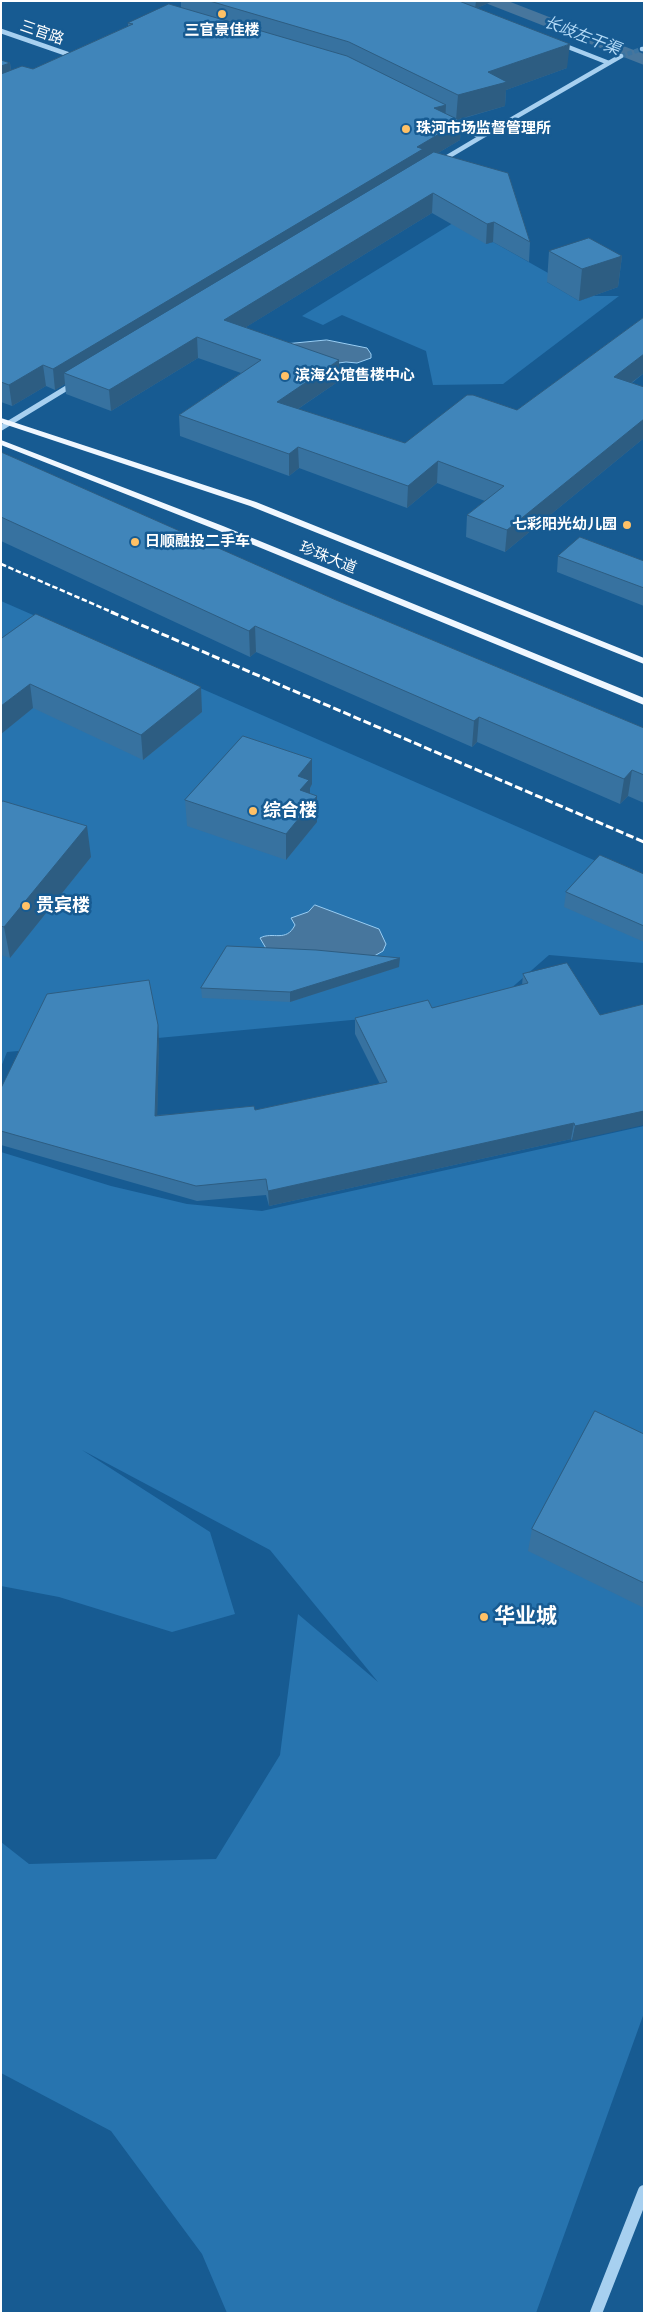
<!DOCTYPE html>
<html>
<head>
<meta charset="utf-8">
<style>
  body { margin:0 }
  #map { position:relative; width:645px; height:2314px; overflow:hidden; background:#175b92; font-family:Rubik,sans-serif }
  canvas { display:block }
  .frame { position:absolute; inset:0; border:2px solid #fff; pointer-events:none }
</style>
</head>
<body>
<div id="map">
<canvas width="645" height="2314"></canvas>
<div class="frame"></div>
</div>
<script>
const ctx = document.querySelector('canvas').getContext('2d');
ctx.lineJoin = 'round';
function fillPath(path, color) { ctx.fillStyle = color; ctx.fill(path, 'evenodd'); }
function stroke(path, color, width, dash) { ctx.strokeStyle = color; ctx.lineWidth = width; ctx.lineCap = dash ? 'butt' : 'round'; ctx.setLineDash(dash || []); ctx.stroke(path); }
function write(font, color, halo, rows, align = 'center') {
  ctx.font = font + ' Rubik,"Noto Sans SC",sans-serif'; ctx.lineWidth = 5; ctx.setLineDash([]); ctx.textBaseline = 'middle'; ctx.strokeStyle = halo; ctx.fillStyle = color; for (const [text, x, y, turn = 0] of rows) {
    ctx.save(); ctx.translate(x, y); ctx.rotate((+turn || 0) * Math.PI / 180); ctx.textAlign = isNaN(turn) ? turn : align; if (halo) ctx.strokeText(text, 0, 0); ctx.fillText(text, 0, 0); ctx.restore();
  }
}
fillPath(new Path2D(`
  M466 215 486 244 493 242 557 278 547 282 579 301 593 296H619L503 384 433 385 426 351 342 315 323 325 302 316Z
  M1 601 644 882V963L549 955 492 1005 427 1013 7 1052 1 1067Z
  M644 1126V2013L536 2313H227L202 2254 111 2131 1 2073V1842L29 1864 216 1859 280 1755 298 1614 378 1682 270 1550 82 1450 210 1532 235 1614 172 1632 59 1597 1 1586V1152L111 1186 187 1204 262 1211Z`), '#2774af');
const water = new Path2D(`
  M327 340 367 348 371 354V358L357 363 346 362 323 365 287 344Z
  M315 905 379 929 386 944 383 951 369 959 267 950 260 938C273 931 286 943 295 925L291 918 308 912Z`);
fillPath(water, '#47769d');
stroke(water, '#99cdf3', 1);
fillPath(new Path2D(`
  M485 1H508L644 54V65L488 4Z`), '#47769d');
stroke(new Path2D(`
  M621 56 642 49`), '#3a74a2', 4.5, [4.5, 2.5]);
stroke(new Path2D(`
  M1 31 76 57
  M558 43 609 63
  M642 49H644
  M481 137 621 56
  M439 162 481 137 451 122`), '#a7d0f0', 4.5);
stroke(new Path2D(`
  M1 428 75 383`), '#a7d0f0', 5.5);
stroke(new Path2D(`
  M596 2313 644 2191`), '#a7d0f0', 12);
fillPath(new Path2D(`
  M1 418 256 502 644 658V664L250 506 1 423Z
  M1 440 223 526 644 698V705L217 530 1 445Z`), '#f0f7ff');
stroke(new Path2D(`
  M1 564 114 613`), '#fff', 2.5, [5.5, 2.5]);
stroke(new Path2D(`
  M111 612 644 842`), '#fff', 3, [8, 3]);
fillPath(new Path2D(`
  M181 1H493L477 8 567 68 506 90 505 106 458 120 461 121 460 140 438 153 530 242 529 262 493 242 486 244 432 213 246 327 339 381 298 409 405 443 517 410 644 317V373L632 383 644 387V438L505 552 466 537 467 515 485 501 437 483 407 508 299 468 289 476 180 436 179 415 241 373 198 358 111 411 66 394 65 384 55 390 46 386 12 406 1 402V60L10 63 11 70 33 69 128 26V23L181 7Z
  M549 251 622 256 618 287 579 301 547 282Z
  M1 452 336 600 644 728V803L628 796 620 804 477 742 472 747 256 652 250 657 1 541Z
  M558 556 644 561V606L557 572Z
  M1 639 202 712 143 760 33 708 1 734Z
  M312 759V784L310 788V793L317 822 286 860 187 826 185 800Z
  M1 803 91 857 10 958 1 955Z
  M644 874V942L564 907 566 892Z
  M399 967 290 1002 202 998 201 988Z
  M523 974 600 1015 572 1141 571 1139 269 1206 266 1195 197 1201 1 1145V1088L159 1041 157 1115 255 1110 380 1084 355 1034V1018L432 1008 522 985Z
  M644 1434V1608L528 1551 532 1529Z`), '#3772a0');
fillPath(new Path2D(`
  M476 1H493L475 9Z
  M570 44 567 68 506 90 505 106 456 120 458 95 488 72Z
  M10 63 12 81 1 86V66Z
  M446 105 445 123 434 108Z
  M461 121 460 140 64 373 65 384 55 390 53 369 417 147Z
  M433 193 432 213 225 340 224 320Z
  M494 222 493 242 486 244 487 224Z
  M622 256 618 287 579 301 582 269Z
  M197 337 198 358 111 411 109 390Z
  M644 354V373L611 398 614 377Z
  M339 360V381L277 423V402Z
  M43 365 46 386 12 406 9 385Z
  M644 419V438L505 552 507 530Z
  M298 447 299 468 289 476V454Z
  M438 461 437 483 407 508 408 486Z
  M255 626 256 652 250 657 249 631Z
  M30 684 33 708 1 734V706Z
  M201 687 202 712 143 760 141 735Z
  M479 717 477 742 472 747 474 721Z
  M312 759V784L310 788V805L301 816 298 776Z
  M632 770 628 796 620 804 624 779Z
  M317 796V822L286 860V834Z
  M87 826 91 857 10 958 4 927Z
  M400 958 399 967 290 1002V992Z
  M158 1025 159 1041 157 1131 155 1116Z
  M644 1111V1125L572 1141 575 1126Z
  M574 1123 571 1139 269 1206 268 1191Z`), '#2d5d82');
const building = new Path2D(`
  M210 1H459L570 44 488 72 507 82 458 95 349 42Z
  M169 4 347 56 446 105 434 108 461 121 417 147 423 149 53 369 43 365 9 385 1 382V74L22 66 33 69 133 24 128 23Z
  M1 60 10 63 1 66Z
  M434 152 508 173 530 242 494 222 487 224 433 193 224 320 339 360 277 402 405 443 467 395H473L517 410 644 317V354L614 377 644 387V419L507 530 467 515 504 486 438 461 408 486 298 447 289 454 179 415 261 360 197 337 109 390 64 373Z
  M589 238 622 256 582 269 549 251Z
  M1 452 336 600 644 728V775L632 770 624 779 479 717 474 721 255 626 249 631 1 517Z
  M580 537 644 561V588L558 556Z
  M36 614 201 687 141 735 30 684 1 706V639Z
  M243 736 312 759 298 776 309 780 300 790 317 796 286 834 185 800Z
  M3 801 87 826 4 927 1 926V803Z
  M600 855 644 874V926L566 892Z
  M227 946 316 950 400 958 290 992 201 988Z
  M567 963 600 1015 644 1004V1111L575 1126 574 1123 268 1191 266 1179 196 1186 1 1131V1088L47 994 149 980 158 1025 155 1116 254 1106 255 1110 387 1082 355 1018 428 1000 432 1008 528 983 523 974Z
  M595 1411 644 1434V1583L532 1529Z`);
fillPath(building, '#4085ba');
stroke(building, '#2d5d82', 1);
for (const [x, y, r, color] of [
  [222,14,5,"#ffc166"],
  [406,129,5,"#ffc166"],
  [285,376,5,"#ffc166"],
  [627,525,5,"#ffc166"],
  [135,542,5,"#ffc166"],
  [253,811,5,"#ffc166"],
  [26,906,5,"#ffc166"],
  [484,1617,5,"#ffc166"]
]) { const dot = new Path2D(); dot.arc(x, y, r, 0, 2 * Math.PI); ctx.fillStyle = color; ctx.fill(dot); stroke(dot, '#175b92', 2); }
write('bold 15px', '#fff', '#175b92', [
  ["三官景佳楼",222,31,"center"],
  ["珠河市场监督管理所",416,129],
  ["滨海公馆售楼中心",295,376],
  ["七彩阳光幼儿园",617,525,"right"],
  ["日顺融投二手车",145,542]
], 'left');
write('15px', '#fff', '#175b92', [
  ["三官路",42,33,19],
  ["珍珠大道",328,558,22]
]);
write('italic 16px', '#b3daf7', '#175b92', [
  ["长歧左干渠",582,36,21]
]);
write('bold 18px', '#fff', '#175b92', [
  ["综合楼",263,811],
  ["贵宾楼",36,906]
], 'left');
write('bold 21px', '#fff', '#175b92', [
  ["华业城",494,1617]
], 'left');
</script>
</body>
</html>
